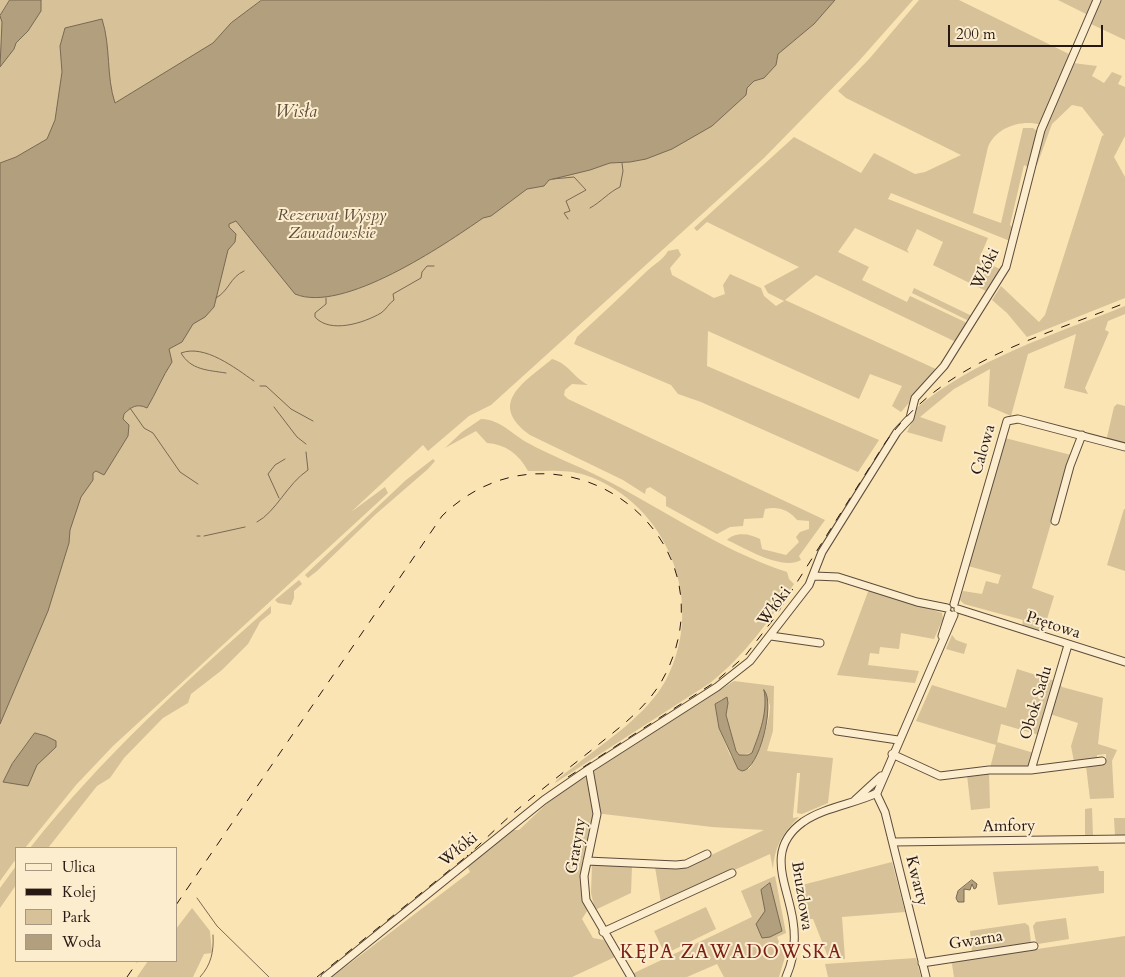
<!DOCTYPE html>
<html>
<head>
<meta charset="utf-8">
<style>
  body { margin:0 }
  #map { position:relative; width:1125px; height:977px; overflow:hidden; background:#fae4b3; font-family:Cardo,serif }
  canvas { display:block }
  .legend { position:absolute; left:15px; top:847px; width:162px; height:115px; box-sizing:border-box; background:#fcedce; border:1px solid #a79883; margin:0; padding:6px 9px; list-style:none; font-size:15px; color:#271813 }
  .legend li { display:flex; align-items:center; gap:10px; height:25px }
  .legend b { width:25px; border:1px solid #a79883 }
  .scale { position:absolute; left:948px; top:25px; width:155px; height:22px; box-sizing:border-box; border:2px solid #271813; border-top:0; padding-left:6px; font-size:15px; line-height:18px; white-space:nowrap; color:#271813; -webkit-text-stroke:4px #fcedce; paint-order:stroke }
</style>
</head>
<body>
<div id="map">
<canvas width="1125" height="977"></canvas>
<ul class="legend">
<li><b style="height:6px;background:#fcedce"></b>Ulica</li>
<li><b style="height:6px;background:#271813"></b>Kolej</li>
<li><b style="height:14px;background:#d6c198"></b>Park</li>
<li><b style="height:14px;background:#b29f7d"></b>Woda</li>
</ul>
<div class="scale">200 m</div>
</div>
<script>
const ctx = document.querySelector('canvas').getContext('2d');
ctx.lineJoin = 'round';
function fillPath(path, color) { ctx.fillStyle = color; ctx.fill(path, 'evenodd'); }
function stroke(path, color, width, dash) { ctx.strokeStyle = color; ctx.lineWidth = width; ctx.lineCap = dash ? 'butt' : 'round'; ctx.setLineDash(dash || []); ctx.stroke(path); }
function write(font, color, halo, rows, align = 'center') {
  ctx.font = font + ' Cardo,serif'; ctx.lineWidth = 4; ctx.setLineDash([]); ctx.textBaseline = 'middle'; ctx.strokeStyle = halo; ctx.fillStyle = color; for (const [text, x, y, turn = 0] of rows) {
    ctx.save(); ctx.translate(x, y); ctx.rotate((+turn || 0) * Math.PI / 180); ctx.textAlign = isNaN(turn) ? turn : align; if (halo) ctx.strokeText(text, 0, 0); ctx.fillText(text, 0, 0); ctx.restore();
  }
}
fillPath(new Path2D(`
  M0 0H913L858 62 764 158 491 405 469 416 428 451 423 445 351 512 385 487 388 493 113 746 76 785 25 848H16V859L0 881Z
  M919 0H959L1071 55 1041 125C1022 119 996 127 988 147L973 213 1001 223 1023 128H1033L1038 132 1028 167 1024 165 1010 225 1012 227 1010 241 891 193 888 199 988 238 979 259 1002 270 988 292 933 265 943 242 917 229 907 250 909 253 855 228 838 252 869 267 862 280 907 302 910 296 965 322 967 325 956 342 816 275 785 300 938 370 901 412 892 406 902 386 870 374 859 399 708 331 707 366 879 440 858 472 701 402 678 394 671 385 574 344 577 337C600 316 623 294 646 272 654 264 662 261 668 251L678 249 681 255 670 268 672 275 714 298 725 294 723 285 730 274 761 288 764 296 776 306 784 301 768 293 764 286 799 267 707 222 697 231 694 228 794 137 861 173 874 153 915 174 925 172 961 155 846 98 838 91 870 58Z
  M1058 0H1094L1088 15Z
  M1100 0H1125V40L1091 24Z
  M1073 63 1097 66 1092 76 1104 83 1112 72 1122 76 1118 84 1125 87V136L1114 157 1125 177V298L1027 337 1007 313 992 300 1001 286 1039 322 1045 315 1102 136 1104 135 1082 107 1072 105 1052 124 1037 165 1033 164 1048 117Z
  M914 288 972 316 967 320 912 293Z
  M1125 306V314L1108 321 1105 330 1109 332 1085 388 1088 394 1064 388 1076 334 1028 354 1011 416 988 406 990 369 954 389 920 417 946 426 942 442 907 432 913 420 914 410C974 359 1053 335 1125 306Z
  M552 359C569 364 573 377 588 385L572 384 565 390 564 395 568 399 825 520 799 556 801 560C782 571 745 548 727 540 736 531 751 534 760 539L762 549 786 555 799 542 796 537 800 532 809 529V521L797 520C789 510 778 506 765 509L763 518 744 519 743 526 730 527 717 534 666 506V497L650 487 646 489 645 494 623 480 530 435C486 403 525 382 552 359Z
  M1117 404 1125 406V443L1109 440 1107 437 1114 407Z
  M481 419C500 419 513 435 528 443 551 456 577 465 600 477 663 509 720 550 787 572L789 579 794 584C769 621 745 655 710 683L555 783C556 779 570 770 576 765 607 740 646 716 666 680 707 603 668 503 585 475 567 469 547 471 528 471 519 454 505 444 487 443L476 431 445 448 462 432Z
  M1005 438 1071 455 1032 588 1054 596 1043 632 1022 626 1023 620 964 604 960 600 963 591 982 594 986 581 998 584 1001 575 968 566Z
  M433 459 435 461 428 469 376 514 317 571 308 578 305 575 406 480Z
  M1124 509H1125V571L1107 565Z
  M299 580 302 584 294 591V598L291 605 278 603 275 600Z
  M869 589 942 613 943 619 934 639 901 633 899 649 880 647 879 654 870 653 868 665 919 671 915 683 837 675Z
  M271 606V613L260 622 248 644 222 670 191 694 188 703 163 718 124 758 110 778 97 786 48 848H30C101 758 185 682 271 606Z
  M952 635 956 640 967 644 964 654 946 649Z
  M1017 669 1055 681 1039 735 1001 724 997 742 1034 753 1030 766 990 768 996 745 916 721 932 685 1006 708Z
  M734 681 774 686 773 731 767 751 833 758 828 803 802 814 797 813 800 773H797L793 815V818L799 817C783 833 775 845 773 869L770 854 661 903 655 867 684 868 764 830 712 827 595 813 583 898 587 911 582 919 593 938 604 940 615 957 572 977H332L470 872 467 866 511 830H519L555 796ZM764 691C766 695 769 701 770 706 770 721 758 758 749 769L735 762 730 755 719 728 715 704 722 699 728 703 726 715 736 751 739 755 752 753C760 733 768 713 764 691Z
  M1059 682 1062 687 1103 698 1098 744 1117 750 1112 761 1114 798 1090 799 1086 766 1106 763V754L1097 755V759L1074 762 1071 746 1078 723 1050 714Z
  M989 772 990 808 971 810 967 775Z
  M1092 808 1093 836H1085V809Z
  M1114 818H1125V836H1115Z
  M892 862 905 912 842 917 845 959H834L828 957 813 919H808L802 885Z
  M592 865 632 866 631 893 595 910 591 893Z
  M16 866V885L0 908V888Z
  M1098 866 1099 871H1104V893L998 905 993 872Z
  M775 876 786 933 777 937 785 957 779 977H724L717 964 687 977H633L634 973 752 917 741 891Z
  M706 907 716 929 665 954 654 931Z
  M192 908 210 931 212 953 204 954 193 977H137L148 961H176V929Z
  M1066 918 1069 939 1038 944 1036 942 1033 926 1036 922Z
  M1025 923 1029 926 1031 943 972 953 970 931Z
  M1125 936V977H954L952 964 950 962Z
  M916 958 921 977H828L825 964Z`), '#d6c198');
const water = new Path2D(`
  M10 0H41V11L28 31 16 43 14 49 0 67 2 22 0 16Z
  M262 0H835L814 24 778 54 776 65 764 78 754 81 747 88 746 95 712 126 672 149 646 159 630 162 610 163 590 170 549 180 544 186 527 189 491 216 483 218C444 245 343 314 295 294L236 221 229 224V227L236 234 235 242 228 250 214 307 205 317 193 324 182 342 169 349 172 362C162 377 156 393 147 408 137 403 131 407 124 414L123 419 129 425 128 436 104 475 96 471 93 473V480L81 497 70 530 69 543 48 611 0 724V163L16 157 47 139 55 120 62 72 60 46 65 28 102 19C111 47 106 76 115 103L213 43 231 23Z
  M764 690C776 703 759 770 742 771L738 769 719 728 715 704 727 697 728 703 726 715 736 751 739 755H748L752 753C760 732 768 712 764 690Z
  M35 733 46 736 56 741V747L37 765 28 786 3 782 12 764Z
  M972 880 977 884 976 888 974 889 972 884 970 890 964 889V902H958L956 898 958 891Z
  M770 883 782 931 770 937 762 938 756 924 765 911 761 890Z`);
fillPath(water, '#b29f7d');
stroke(water, '#7a6953', 1);
stroke(new Path2D(`
  M553 179 574 177 586 190 566 201 570 211 564 213 568 219
  M590 208C601 202 609 192 620 187L623 171 622 163
  M216 298C229 291 230 277 244 271
  M326 298V304L315 313V317C330 334 364 323 381 313 387 309 388 304 394 300L393 294 421 278 422 272 427 266H434
  M226 373C207 370 191 370 181 353 205 344 235 368 254 381
  M260 386H266L291 409 313 421
  M274 407 297 437 306 444
  M130 408 144 428 153 433 180 472 198 484
  M279 498 268 474 275 465 285 459
  M257 522C276 512 287 484 308 470L306 452
  M197 536H200
  M204 536 245 527
  M197 898 217 926 269 977
  M200 977C211 965 214 952 213 935`), '#7a6953', 1);
const minor = new Path2D(`
  M1055 521 1070 466 1082 435
  M814 576 838 577 917 602 947 608
  M954 604 1007 421 1018 419 1125 447
  M958 609 1125 662
  M771 636 820 643
  M942 636 949 614
  M837 731 898 740
  M892 754 940 776 989 770H1031L1102 761
  M589 769 597 814 584 876 586 900 631 977
  M1031 770 1068 645
  M876 793 885 812 926 977
  M855 800 881 776
  M893 842 1125 839
  M587 861 676 865 686 864 707 854
  M603 932 732 873
  M922 963 1034 946
  M325 977 544 800 589 769 717 687 750 661 809 585 822 552 897 432 910 418 915 398 944 366 1006 267 1041 130 1097 0
  M786 977C794 959 796 940 793 921 788 885 764 850 803 822 825 807 854 804 877 793L954 615`);
stroke(minor, '#5c4b3b', 9);
stroke(minor, '#fcedce', 7);
stroke(new Path2D(`
  M568 777 715 682 745 656 775 617 885 443C942 362 1038 338 1125 303
  M176 905 442 516C556 405 735 532 666 673 650 706 621 726 593 749 570 767 546 786 523 805 503 821 486 839 467 856
  M127 977 138 961
  M317 977 472 852`), '#271813', 1, [9, 9]);
write('italic 16px', '#5c4b3b', '#fcedce', [
  ["Rezerwat Wyspy",332,216],
  ["Zawadowskie",332,234]
]);
write('16px', '#271813', '#fcedce', [
  ["Włóki",986,269,-64],
  ["Calowa",984,450,-74],
  ["Włóki",775,607,-53],
  ["Prętowa",1053,626,18],
  ["Obok Sadu",1037,703,-73],
  ["Amfory",1009,827,-1],
  ["Gratyny",577,846,-80],
  ["Włóki",459,850,-39],
  ["Kwarty",916,881,76],
  ["Bruzdowa",801,896,81],
  ["Gwarna",976,941,-9]
]);
write('italic 18px', '#5f4e3d', '#fcedce', [
  ["Wisła",296,113]
]);
ctx.letterSpacing = '1px';
write('19px', '#7a1f14', '#fcedce', [
  ["KĘPA ZAWADOWSKA",731,954]
]);
ctx.letterSpacing = '0px';
</script>
</body>
</html>
